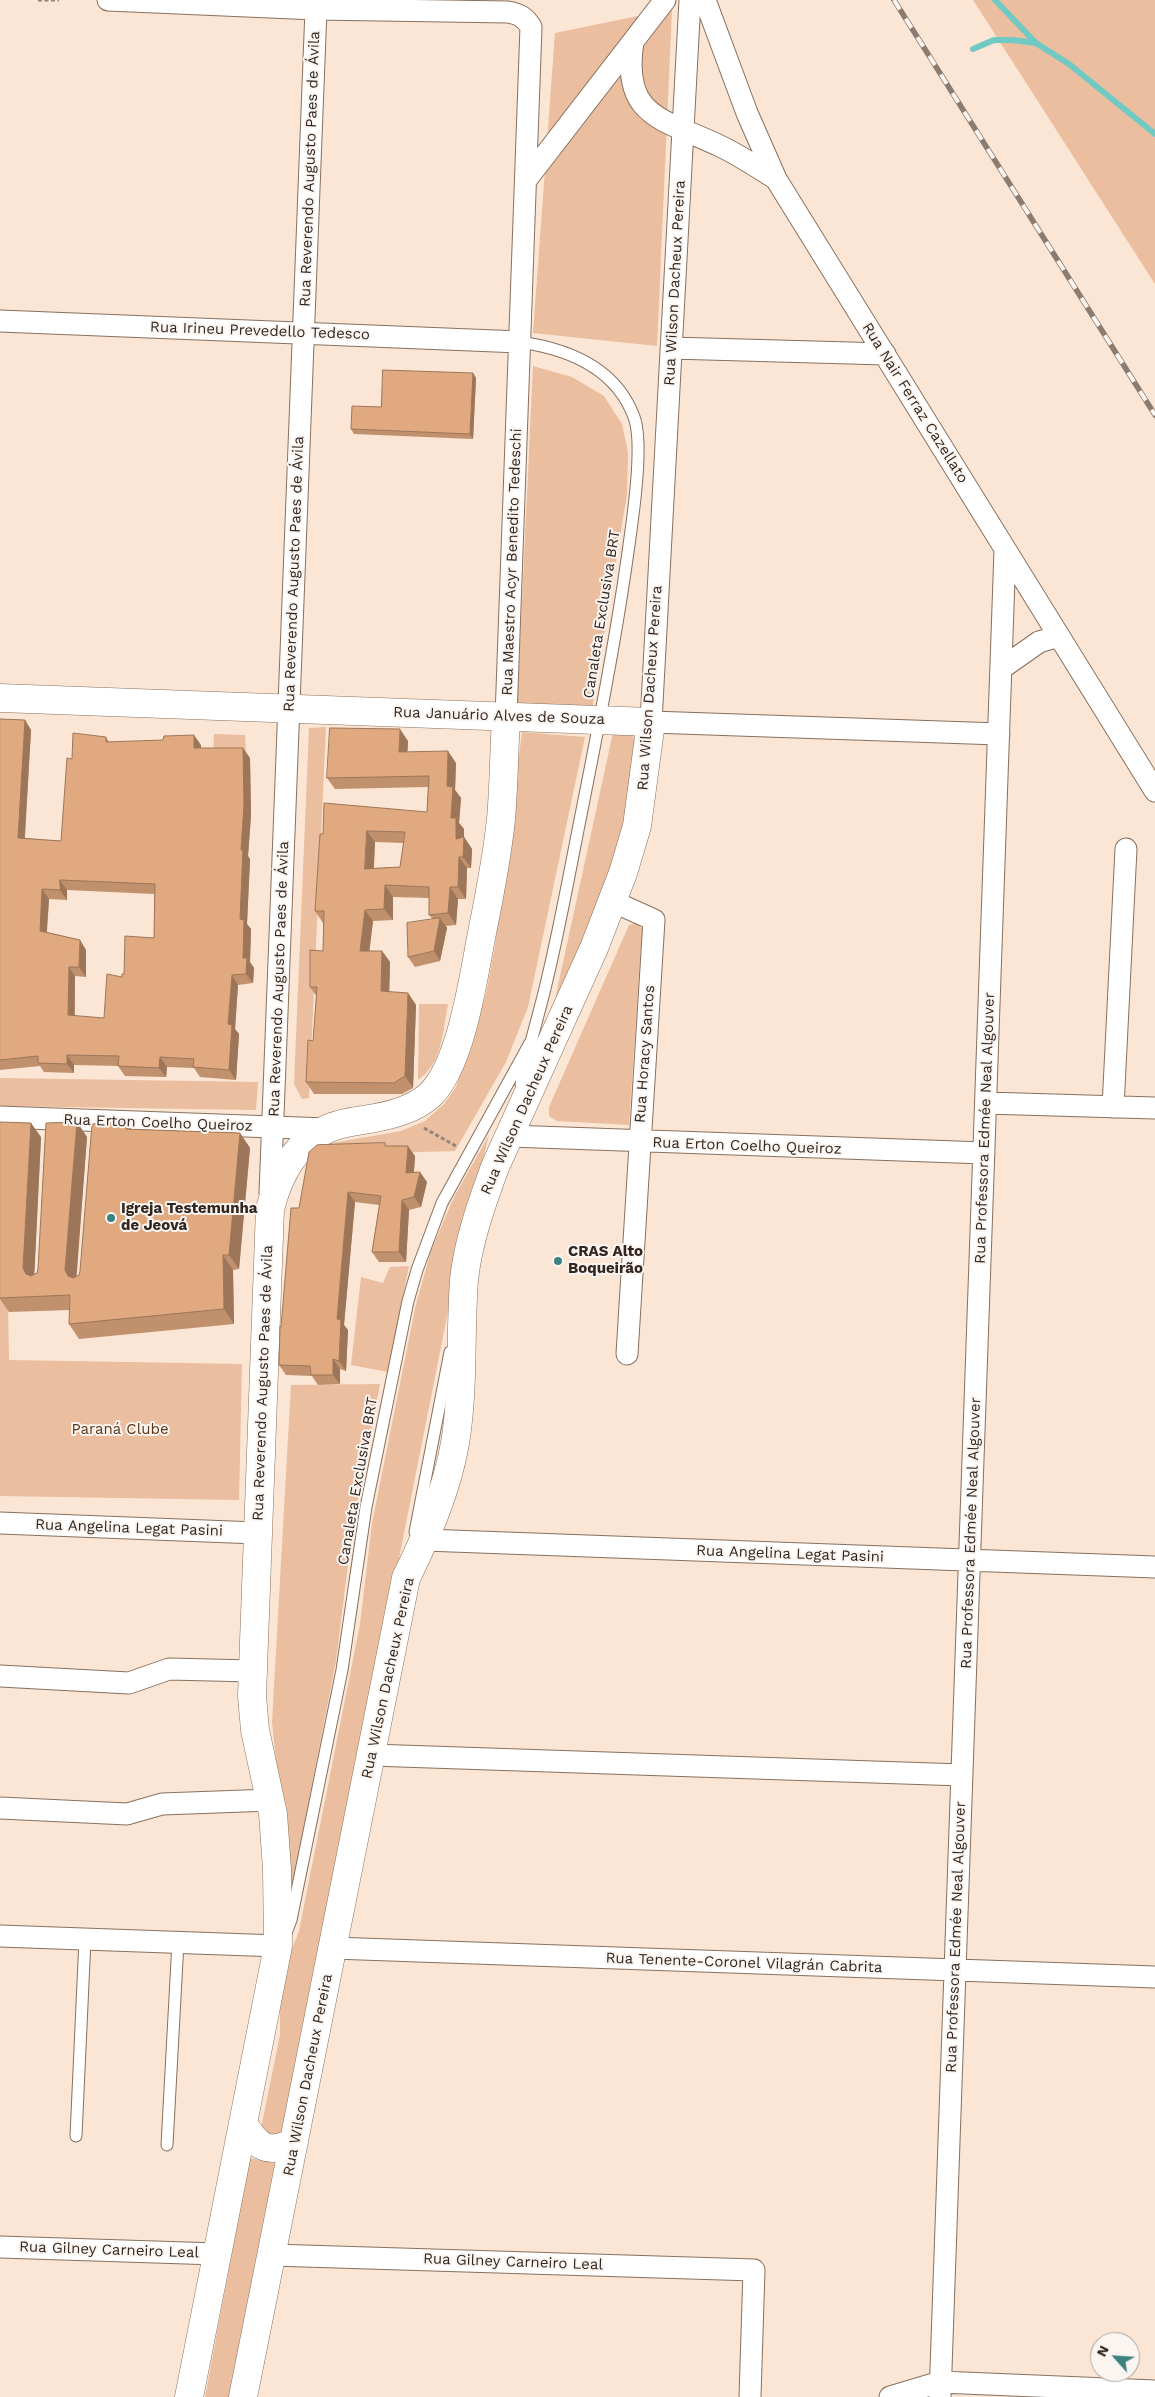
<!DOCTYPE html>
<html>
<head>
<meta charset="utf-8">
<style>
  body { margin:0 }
  #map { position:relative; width:1155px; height:2397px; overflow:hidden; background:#fbe5d4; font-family:"Work Sans",sans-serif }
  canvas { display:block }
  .north { position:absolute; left:1090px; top:2332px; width:50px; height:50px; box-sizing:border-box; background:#fbf5f1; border:1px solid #aba39d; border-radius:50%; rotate:296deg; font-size:14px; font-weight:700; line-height:20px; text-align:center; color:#322720 }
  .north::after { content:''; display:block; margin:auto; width:18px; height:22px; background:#3c837f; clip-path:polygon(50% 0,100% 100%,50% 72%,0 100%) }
</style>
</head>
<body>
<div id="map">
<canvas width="1155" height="2397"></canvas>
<div class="north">N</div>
</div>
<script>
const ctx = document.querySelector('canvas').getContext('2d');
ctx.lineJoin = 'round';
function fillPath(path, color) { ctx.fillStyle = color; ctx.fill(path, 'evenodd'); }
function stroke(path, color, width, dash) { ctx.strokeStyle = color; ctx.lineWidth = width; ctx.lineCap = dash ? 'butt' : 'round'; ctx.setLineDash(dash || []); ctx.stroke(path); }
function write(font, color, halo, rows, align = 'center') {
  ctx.font = font + ' "Work Sans",sans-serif'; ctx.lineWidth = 4; ctx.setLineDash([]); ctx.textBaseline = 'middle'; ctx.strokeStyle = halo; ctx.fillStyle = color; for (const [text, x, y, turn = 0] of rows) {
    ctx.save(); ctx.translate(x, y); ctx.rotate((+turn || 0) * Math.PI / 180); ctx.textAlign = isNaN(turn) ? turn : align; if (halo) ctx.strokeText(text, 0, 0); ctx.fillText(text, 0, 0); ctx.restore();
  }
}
fillPath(new Path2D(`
  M973 0H1155V284Z
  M672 9 657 346 533 333 555 33Z
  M533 366 572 377 604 396 622 424 628 452 627 494 592 709 517 708Z
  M326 727 309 1098 302 1099 294 1084 309 728Z
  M614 728 632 731 636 749 637 768 620 843 547 1036Z
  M522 732 585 737 528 1007 506 1062 455 1151 324 1155 327 1144 401 1131 425 1121 444 1104 456 1087 486 994 495 946Z
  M214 734 245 735 246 753 213 755Z
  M637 923 642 929 629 1125 557 1121 549 1116V1107L629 925Z
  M419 1004H448C443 1030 442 1064 418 1080Z
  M0 1078 258 1082 256 1110 0 1106Z
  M489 1135 462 1241 285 2133 273 2137 261 2128 280 2035V1996L286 1965 299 1931 360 1624 372 1523 416 1304 431 1251 454 1197Z
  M0 1137H5L9 1360 242 1364 239 1500 0 1496Z
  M409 1266 388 1372 351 1365 361 1277 383 1283 390 1267Z
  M380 1384 353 1524 336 1661 290 1897 272 1722 291 1385Z
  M250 2158 276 2164 234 2397H205Z`), '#eabe9e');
stroke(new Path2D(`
  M995 0 1035 42
  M973 49 994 40H1012L1036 43 1069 64 1155 134`), '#70c9c3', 6);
const service = new Path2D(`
  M520 342C569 349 616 368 634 417 644 443 633 516 629 545 617 632 600 719 583 805 571 864 561 922 547 980 539 1015 528 1049 521 1084
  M415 1532 450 1352
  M286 1933 291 1920 342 1670 366 1507 408 1301 417 1270 442 1203 530 1043
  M76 2136 85 1939
  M167 2145 178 1942`);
const minor = new Path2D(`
  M108 0 316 9 508 12C519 14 525 17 531 27L506 717
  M690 0 651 722 999 734
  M705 0 747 113 776 179 1155 791
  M633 42C621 118 664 119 720 146 739 155 757 167 776 179
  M526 180 665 0
  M0 321 520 342
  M671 348 885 354
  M1002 668 1039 642 1059 636
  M612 901 654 920 627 1354
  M986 1103 1155 1108
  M1113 1107 1126 849
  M0 1117 327 1129
  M510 1136 984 1153
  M270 1193 316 9
  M0 1523 257 1533
  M425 1540 1155 1567
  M0 1676 129 1683 169 1669 252 1671
  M371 1755 962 1775
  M0 1808 127 1814 162 1804 271 1800
  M0 1936 278 1946
  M333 1948 1155 1977
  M0 2247 217 2254
  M272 2255 754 2270 750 2397
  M890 2397 940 2382 1155 2391
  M940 2397 1005 550`);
const secondary = new Path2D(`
  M0 698 651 722 637 826 623 873 594 948 495 1167C482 1203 468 1241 464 1280 460 1334 464 1389 455 1443 447 1490 427 1535 406 1578L243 2397
  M243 2124C258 2147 267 2155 294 2142
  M189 2397 278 1946 277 1869 273 1814 255 1730 252 1696 270 1209C278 1177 294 1144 327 1129 341 1122 359 1121 375 1118 395 1114 414 1109 430 1095 461 1065 473 980 481 938 489 898 497 859 501 819 504 785 504 751 506 717`);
stroke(service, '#88705d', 13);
stroke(minor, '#88705d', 23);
stroke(secondary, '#88705d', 29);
stroke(new Path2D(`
  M38 0H59
  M424 1128 456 1146`), '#958478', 3, [4, 2.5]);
stroke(service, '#fff', 11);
stroke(minor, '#fff', 21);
stroke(secondary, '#fff', 28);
const rail = new Path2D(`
  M894 0 1155 415`);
stroke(rail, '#8c7c70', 5.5);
stroke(rail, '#fbf5f1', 4, [11]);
fillPath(new Path2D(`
  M473 373 476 378 473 439 354 434 351 429 381 407Z
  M0 719 25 720 31 730 25 838 61 841 72 759 106 737 109 742 201 745V748L250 758 251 815 248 856 250 859 247 924 251 929 250 962 254 968 253 983 238 985 235 1029 239 1034 236 1080 200 1077 194 1068 167 1067 166 1077 125 1076 118 1066 74 1065V1073L44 1072 40 1066 0 1070ZM67 890 154 894V938L122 977 104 1018 75 1016V976L86 977V950L80 940 47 932 49 899 67 900Z
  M408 741 407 752 456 763 455 790 461 798 459 823 464 829V837L472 849 471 868H467L466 899H458L456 925 446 926 447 928 440 961 415 967 408 957 433 919 429 915V898L393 897V920L373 921 369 951H382L390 962 389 992 408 993 416 1005 413 1088 402 1094H314L306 1082 313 1041 317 997 310 987 323 951V923L315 911 323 834 427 812 428 787 335 789 327 778ZM375 842 404 843 400 867 374 868Z
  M77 1122 87 1137 76 1276 79 1275 126 1122 131 1129 240 1133 250 1148 239 1269 233 1270 234 1324 79 1339 69 1324 70 1310 9 1312 0 1299V1184L41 1137 34 1274 37 1273 38 1269Z
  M388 1146 415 1156 414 1172 427 1182 421 1207 409 1210 406 1262H379L372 1252 379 1205 355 1202 344 1325 348 1330 346 1371 340 1369V1384L318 1385 312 1376 286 1375 279 1365 299 1208Z`), '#c1916d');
fillPath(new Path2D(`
  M473 373 476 378 473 439 470 434Z
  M25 720 31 730 24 847 18 838Z
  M400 729 408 741 407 763 399 752Z
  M194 735 201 745V758L194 748Z
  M243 748 250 758 251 815 248 856 250 859 247 924 251 929 250 962 254 968 253 983 246 974 243 958 240 919Z
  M448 751 456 763 455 790 461 798 459 823 464 829V842V837L472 849 471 868 463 857 456 839 451 818 447 786Z
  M367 831 375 842 373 880 365 869Z
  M459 857 467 868 466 899 458 887Z
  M60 880 67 890V900L60 890Z
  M385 885 393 897V920L384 909Z
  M450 887 458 899 456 925 448 913Z
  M42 889 49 899 46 940 40 931Z
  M365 910 373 921 368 963 360 951Z
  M440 918 447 928 440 961 434 951Z
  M80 940 86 950V977L79 967Z
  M382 951 390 962 389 1003 381 991Z
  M69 967 75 976 74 1025 68 1015Z
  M232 975 238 985 235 1029 239 1034 236 1080 229 1070 228 1024Z
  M408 993 416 1005 413 1088 405 1076Z
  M67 1055 74 1065V1073L67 1064Z
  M160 1057 167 1067 166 1077 159 1068Z
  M77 1122 87 1137 76 1284 68 1276 65 1270Z
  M126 1122 136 1137 126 1129Z
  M31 1123 41 1137 34 1283 26 1274 23 1268Z
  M240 1133 250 1148 239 1269 229 1255Z
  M408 1146 415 1156 413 1183 406 1173Z
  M420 1172 427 1182 421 1207 414 1197Z
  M348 1192 355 1202 344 1325 348 1330 346 1371 339 1361 337 1319Z
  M402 1200 409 1210 406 1262 399 1252Z
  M223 1255 233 1270 234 1324 224 1309Z
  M333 1359 340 1369V1384L333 1375Z`), '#9d7659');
const building = new Path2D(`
  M383 370 473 373 470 434 351 429 352 406 381 407Z
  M0 719 25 720 18 838 61 841 67 758 72 759 73 733 106 737V742L163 740 164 736 194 735V748H243L244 805 241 850H243L240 919 244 920 243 958H247L246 974 232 975 228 1024 232 1025 229 1070 193 1067 194 1059 160 1057 159 1068 118 1066 119 1056 67 1055V1064L38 1063V1056L0 1060ZM60 880 155 884 154 938 125 936 124 974H122V977L107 974 104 1018 68 1015 69 967H79L80 940 40 931 42 889 60 890Z
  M330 728 400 729 399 752 448 751 447 786 453 787 451 818H456V839L464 837 463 857H459L458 887H450L448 913 429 915V887L385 885 384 909 365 910 360 951H382L381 991 408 993 405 1076 394 1083 306 1082 308 1040 313 1041 317 987H310V950L323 951 324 911H315L320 834H323L324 803 427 812 429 776 327 778ZM367 831 405 832 400 867 365 869Z
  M440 918 434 951 408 957 407 923Z
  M0 1122 31 1123 23 1268 26 1274 31 1276 37 1273 38 1269 46 1123 77 1122 65 1270 68 1276 73 1278 79 1275 80 1271 92 1124 126 1122V1129L240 1133 229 1255H223L224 1309 69 1324 70 1295 0 1298Z
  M385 1143V1146H408L406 1173 420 1172 414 1197 402 1200 399 1252H372L381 1196 348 1192 337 1319 341 1320 339 1361 333 1359V1375H311L310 1366 279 1365 280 1326 281 1327 291 1208H299L309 1152 317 1145Z`);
fillPath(building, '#e0a97f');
stroke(building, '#9d7659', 1);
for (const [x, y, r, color] of [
  [111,1218,5,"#3c837f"],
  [558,1261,5,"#3c837f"]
]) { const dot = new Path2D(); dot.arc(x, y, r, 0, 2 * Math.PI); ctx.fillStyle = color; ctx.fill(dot); stroke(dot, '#fbf5f1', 2); }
write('15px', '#322720', '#fbf5f1', [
  ["Rua Reverendo Augusto Paes de Ávila",310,169,-88],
  ["Rua Wilson Dacheux Pereira",675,283,-87],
  ["Rua Irineu Prevedello Tedesco",260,331,2],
  ["Rua Nair Ferraz Cazellato",915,403,58],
  ["Rua Maestro Acyr Benedito Tedeschi",512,562,-88],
  ["Rua Reverendo Augusto Paes de Ávila",294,574,-88],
  ["Canaleta Exclusiva BRT",602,614,-81],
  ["Rua Wilson Dacheux Pereira",650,688,-86],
  ["Rua Januário Alves de Souza",499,716,2],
  ["Rua Reverendo Augusto Paes de Ávila",279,979,-88],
  ["Rua Horacy Santos",645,1054,-86],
  ["Rua Wilson Dacheux Pereira",527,1100,-66],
  ["Rua Erton Coelho Queiroz",158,1123,2],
  ["Rua Professora Edmée Neal Algouver",985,1128,-88],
  ["Rua Erton Coelho Queiroz",747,1146,2],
  ["Rua Reverendo Augusto Paes de Ávila",263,1383,-88],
  ["Canaleta Exclusiva BRT",358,1481,-80],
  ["Rua Angelina Legat Pasini",129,1528,2],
  ["Rua Professora Edmée Neal Algouver",971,1533,-88],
  ["Rua Angelina Legat Pasini",790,1554,2],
  ["Rua Wilson Dacheux Pereira",388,1678,-78],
  ["Rua Professora Edmée Neal Algouver",956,1937,-88],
  ["Rua Tenente-Coronel Vilagrán Cabrita",744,1963,2],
  ["Rua Wilson Dacheux Pereira",308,2075,-79],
  ["Rua Gilney Carneiro Leal",109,2250,2],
  ["Rua Gilney Carneiro Leal",513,2262,2]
]);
write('bold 15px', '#322720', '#fbf5f1', [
  ["Igreja Testemunha",121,1209],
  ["de Jeová",121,1226],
  ["CRAS Alto",568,1252],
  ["Boqueirão",568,1269]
], 'left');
write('15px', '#5c3617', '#fbf5f1', [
  ["Paraná Clube",120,1430]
]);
</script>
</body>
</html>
